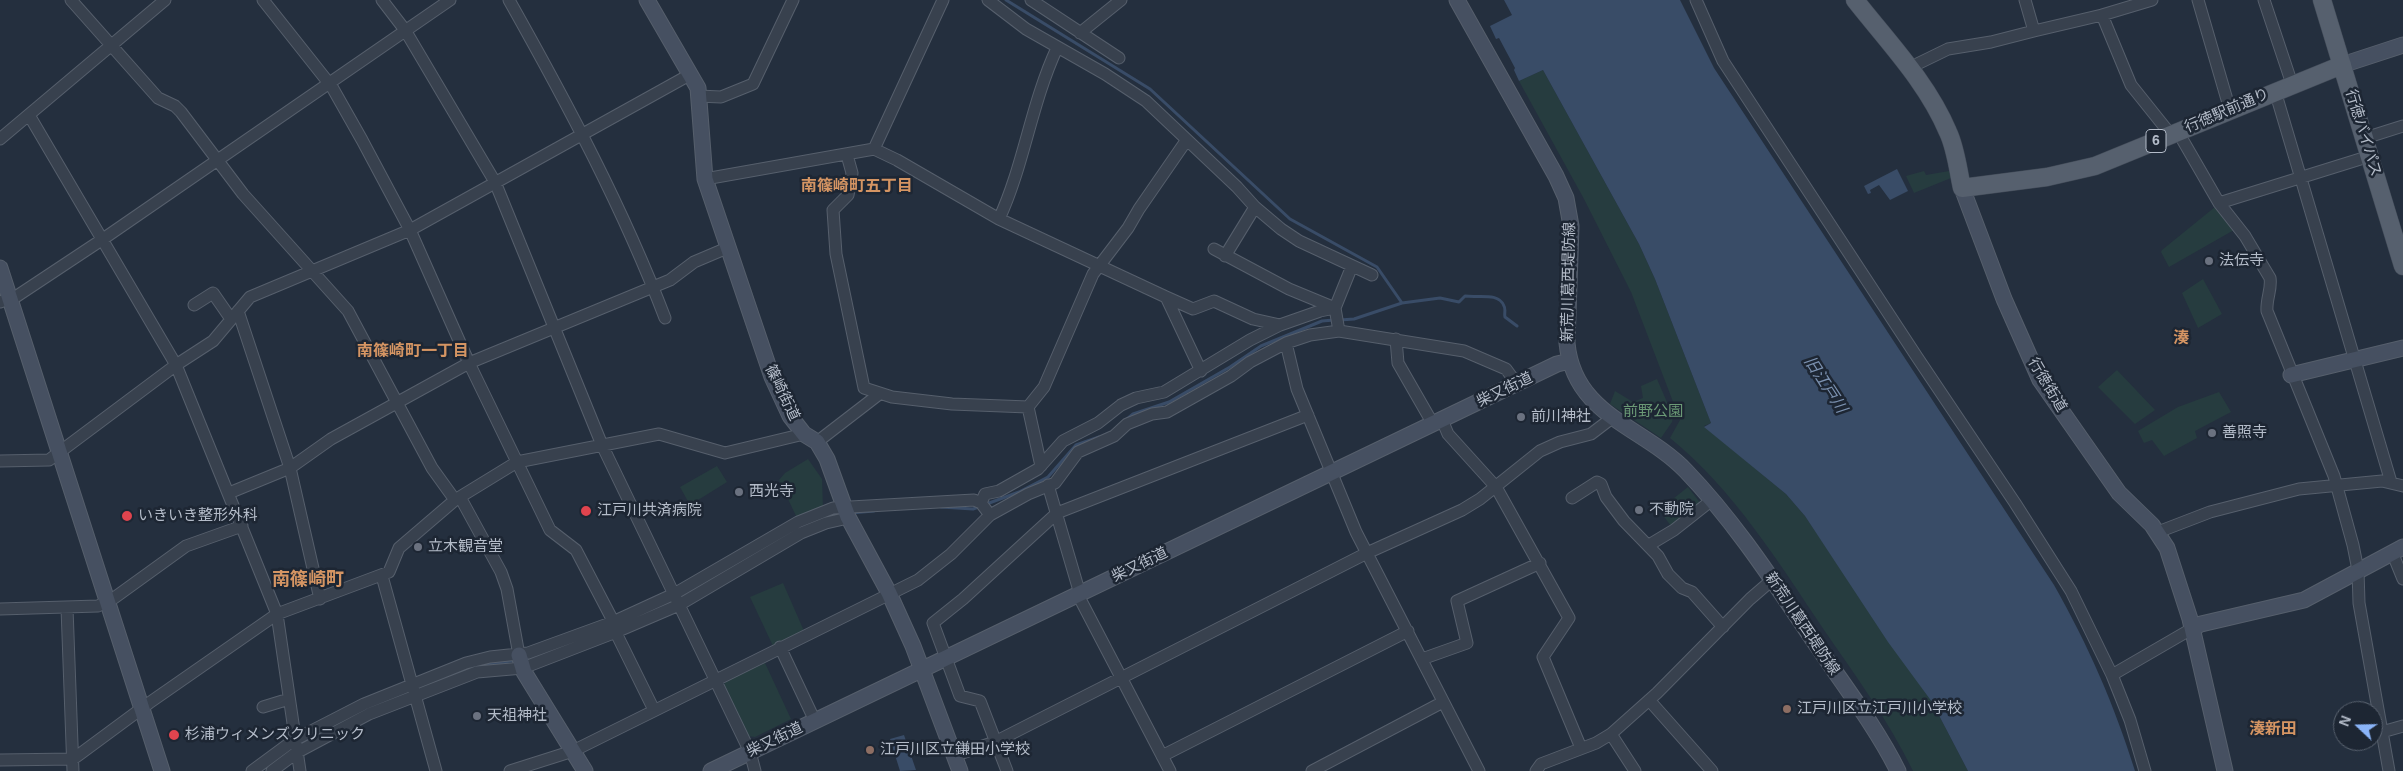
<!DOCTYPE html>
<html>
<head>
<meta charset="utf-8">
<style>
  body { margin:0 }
  #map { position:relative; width:2403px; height:771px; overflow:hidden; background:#242f3e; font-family:Helvetica,sans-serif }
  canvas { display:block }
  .north { position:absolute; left:2333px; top:701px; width:50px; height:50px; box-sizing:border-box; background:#1d2633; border:1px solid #59626f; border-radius:50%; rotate:291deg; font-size:14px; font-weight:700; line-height:20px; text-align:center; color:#b4bcc9 }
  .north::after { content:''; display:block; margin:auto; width:18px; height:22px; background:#8ab4f8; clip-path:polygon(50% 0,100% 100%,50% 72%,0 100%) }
</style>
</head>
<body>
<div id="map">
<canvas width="2403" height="771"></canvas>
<div class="north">N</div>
</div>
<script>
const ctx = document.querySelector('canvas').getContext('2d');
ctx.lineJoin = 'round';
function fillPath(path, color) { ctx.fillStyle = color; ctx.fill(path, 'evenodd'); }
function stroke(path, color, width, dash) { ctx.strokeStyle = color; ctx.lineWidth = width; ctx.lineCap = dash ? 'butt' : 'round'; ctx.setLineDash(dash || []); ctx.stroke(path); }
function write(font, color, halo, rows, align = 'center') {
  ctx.font = font + ' Helvetica,"Noto Sans JP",sans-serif'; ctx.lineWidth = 5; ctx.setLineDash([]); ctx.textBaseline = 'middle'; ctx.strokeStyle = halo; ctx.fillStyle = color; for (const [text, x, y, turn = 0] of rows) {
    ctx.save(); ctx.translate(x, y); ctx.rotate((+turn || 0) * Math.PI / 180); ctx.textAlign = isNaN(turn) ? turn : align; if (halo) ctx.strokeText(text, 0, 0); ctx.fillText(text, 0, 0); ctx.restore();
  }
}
fillPath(new Path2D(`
  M1543 70 1639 244 1655 279 1711 423 1704 426 1786 494 1805 516 1932 702 1968 771H1913C1889 721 1855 675 1824 630 1779 563 1734 490 1670 438L1680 420 1631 292 1584 199 1519 81Z
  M1924 171 1926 175 1949 171 1951 178 1914 193 1906 176Z
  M2215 207 2234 230 2169 267 2161 252 2162 250Z
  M2203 279 2222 314 2198 328 2182 293Z
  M2117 370 2155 410 2135 424 2098 387Z
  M1657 379 1673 416 1672 422 1661 438 1610 404 1615 391 1633 402 1643 398 1641 386Z
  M2219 392 2231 412 2195 431 2197 438 2164 456 2152 440 2144 443 2138 431 2178 407Z
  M808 459 822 479 823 509 797 518 779 480 785 473Z
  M717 466 727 482 690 505 680 487Z
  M1688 487 1701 504 1671 526 1659 510Z
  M783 583 804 631 773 646 750 597Z
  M765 663 791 719 755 737 747 736 722 688 726 681Z`), '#263c3f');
fillPath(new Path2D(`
  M1504 0H1680L1714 68 2054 585C2089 647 2114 704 2135 771H1968L1932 702 1888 642 1805 516 1786 494 1704 427 1711 423 1655 279 1639 244 1543 70 1519 81 1514 70 1515 68 1499 38 1496 39 1490 26 1512 15Z
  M1897 169 1908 191 1890 200 1879 185 1870 190 1871 193 1868 194 1864 186Z
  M904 735 916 770 900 771 890 739Z`), '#394c67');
stroke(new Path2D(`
  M1006 0 1150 89 1290 219 1377 267 1402 303 1440 298 1459 302 1465 296C1478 298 1499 292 1504 306 1506 309 1504 314 1505 317L1517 326
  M1340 320 1354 319 1402 303
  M1127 419 1133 414 1169 402 1230 367 1261 346 1322 321 1334 320
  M941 507 973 509 1019 492 1048 477 1076 445 1099 437
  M851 513 874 511
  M824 518 842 514
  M723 572 750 557
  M652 610 674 600
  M475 667 516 660
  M396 697 411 692
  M326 731 342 721`), '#394c67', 3);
const street = new Path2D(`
  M71 0 158 98 175 106 181 112 243 194 348 311 432 468 455 500
  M263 0 332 87 362 140 410 230 469 363 550 530 576 550 611 617 618 637 654 710
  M382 0 405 30 495 182 602 445 750 752 755 771
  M509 0C567 103 623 208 665 318
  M988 0 1026 29 1105 74 1146 101 1237 187 1255 207 1281 229 1299 241 1372 275
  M1031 0 1119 58
  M1696 0 1723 61 1917 357 2015 503 2071 591 2112 675 2130 720 2145 771
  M2025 0 2034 31 2102 15 2131 85 2171 135
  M2198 0 2230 110
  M2264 0 2292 84
  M2102 15 2152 0
  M1080 33 1121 0
  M1909 68 1948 49 1991 42 2034 31
  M2275 91 2391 482
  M698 96 721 97 753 84 793 0
  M29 115 176 365 277 614 300 771
  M2178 132 2219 203 2245 236 2270 278C2272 289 2266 299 2267 311L2334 476 2353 545 2358 570 2359 603 2389 771
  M2365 138 2403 126
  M0 139 165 0
  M874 149 897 160 999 219 1166 297 1193 309 1214 301 1253 319 1280 325
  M847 155 852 173 848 195 833 210 836 254 864 388 892 397 952 404 1028 407 1041 466
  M705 179 874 149 943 0
  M2219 203 2370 156
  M999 219C1024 165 1031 104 1057 48
  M1214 249 1289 289 1335 308 1339 331
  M1225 256 1255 207
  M1166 297 1201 371
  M0 302 17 296 103 239 450 0
  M194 305 213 293 231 319
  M238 311 290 468 320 599
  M1396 339 1398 363 1433 424
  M1286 343 1297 389 1356 532 1479 771
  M1028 407 1044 387 1093 274 1128 228 1139 209 1186 141
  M1442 420 1448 434 1496 487 1569 618 1543 657 1581 748
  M817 442 878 395
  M0 461 49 460 176 365 213 341 250 297 410 230 691 74
  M1048 485 1080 594
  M229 493 290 468 331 439 469 363 670 280 694 262 727 248
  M460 497 501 572 507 589 519 655
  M1572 498 1597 482 1601 484 1606 497 1624 521 1658 556 1668 574 1682 588 1692 592 1723 627
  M981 503 985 494 999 491 1038 469 1063 441 1098 423 1121 405 1136 398 1164 392 1250 340 1280 325 1320 311 1335 308 1352 266
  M2158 532 2210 512 2299 489 2382 481 2403 486
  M1649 545 1674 530 1712 500
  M2392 552 2403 579
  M382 576 436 771
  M1078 595 1170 771
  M67 608 73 771
  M0 609 98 606 114 598 186 546 242 526
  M780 647 815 721
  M1422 659 1467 643 1457 601 1540 563
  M2112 675 2193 628
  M1649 700 1712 771
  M263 707 289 699
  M2382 732 2403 726
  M1611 734 1635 771
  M953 756 995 742 1367 553 1462 510 1480 499 1540 451 1560 442 1591 434 1612 418
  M1162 756 1408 631
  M0 760 73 759 80 754 149 703 277 614 389 572 399 548 455 500 517 462 659 434 725 453 804 434
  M252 771 294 740 364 704 466 663 490 657 528 653 613 622 674 594 798 522 833 508 974 500 981 503 990 515
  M272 771 296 753 369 714 477 672 523 668 616 632 679 605 801 533 826 523 848 518
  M510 771 573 751 918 580 951 554 990 515 1028 494 1055 483 1078 452 1114 436 1127 424 1152 414 1167 412 1231 376 1250 362 1286 343 1310 335 1339 331 1464 351 1506 369 1517 384
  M1007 771 980 701 960 696 933 623 963 599 1057 513 1308 415
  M1312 771 1443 702
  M1536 771 1541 764 1596 743 1611 734 1657 693 1750 599 1772 580`);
const secondary = new Path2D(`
  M647 0 698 88 705 179 772 377 790 416 804 434 817 442 827 459 848 517 889 593 913 646 960 771
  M1457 0 1556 176 1566 198 1571 226 1567 343C1574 416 1643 426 1686 471 1737 524 1777 587 1818 647 1845 687 1876 727 1898 771
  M2342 65 2403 45
  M1962 188 2004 299 2040 380 2119 493 2152 525 2167 548 2190 619 2225 771
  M0 268 162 771
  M2291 375 2403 348
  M2193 628 2201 624 2304 600 2403 547
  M519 655 524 672 585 771
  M711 771 1557 364 1570 361`);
const primary = new Path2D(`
  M1855 0C1888 42 1927 82 1948 132 1956 149 1958 170 1962 188L2047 177 2095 166 2342 65
  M2322 0 2403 266`);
stroke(street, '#565f6c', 13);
stroke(secondary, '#565f6c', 17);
stroke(primary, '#414a57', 19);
stroke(street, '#38414e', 11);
stroke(secondary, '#465061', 15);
stroke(primary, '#56606e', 18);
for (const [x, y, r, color] of [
  [2209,261,5,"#6b7280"],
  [1521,417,5,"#6b7280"],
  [2212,433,5,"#6b7280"],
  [739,492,5,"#6b7280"],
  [1639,510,5,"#6b7280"],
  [586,511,6,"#e0444e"],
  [127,516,6,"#e0444e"],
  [418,547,5,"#6b7280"],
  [1787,709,5,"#8d6e63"],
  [477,716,5,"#6b7280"],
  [174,735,6,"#e0444e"],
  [870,750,5,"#8d6e63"]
]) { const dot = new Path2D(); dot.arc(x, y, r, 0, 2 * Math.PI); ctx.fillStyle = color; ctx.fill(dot); stroke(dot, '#1d2633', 2); }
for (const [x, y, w] of [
  [2156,141,20]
]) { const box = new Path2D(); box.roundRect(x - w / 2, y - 11.5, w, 23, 4); ctx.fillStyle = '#1d2633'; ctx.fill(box); stroke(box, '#b4bcc9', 1); }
write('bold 14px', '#b4bcc9', null, [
  ["6",2156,141]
]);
write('15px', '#b4bcc9', '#1d2633', [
  ["行徳駅前通り",2227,111,-23],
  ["行徳バイパス",2363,133,73],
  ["新荒川葛西堤防線",1569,282,-89],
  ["行徳街道",2047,385,59],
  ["柴又街道",1505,390,-26],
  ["篠崎街道",782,393,64],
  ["柴又街道",1140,565,-26],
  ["新荒川葛西堤防線",1802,624,56],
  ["柴又街道",775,740,-26]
]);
write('15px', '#b4bcc9', '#1d2633', [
  ["法伝寺",2219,261],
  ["前川神社",1531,417],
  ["善照寺",2222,433],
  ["西光寺",749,492],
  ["不動院",1649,510],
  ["江戸川共済病院",597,511],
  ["いきいき整形外科",138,516],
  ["立木観音堂",428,547],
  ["江戸川区立江戸川小学校",1797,709],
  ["天祖神社",487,716],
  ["杉浦ウィメンズクリニック",185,735],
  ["江戸川区立鎌田小学校",880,750]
], 'left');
write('15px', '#6b9a76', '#1d2633', [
  ["前野公園",1653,412]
]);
write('bold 16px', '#d59563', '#1d2633', [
  ["南篠崎町五丁目",857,187],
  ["湊",2181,339],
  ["南篠崎町一丁目",413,352],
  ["湊新田",2273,730]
]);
write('italic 16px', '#7c92b1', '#1d2633', [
  ["旧江戸川",1825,385,57]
]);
write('bold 18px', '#d59563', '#1d2633', [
  ["南篠崎町",308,580]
]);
</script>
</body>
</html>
